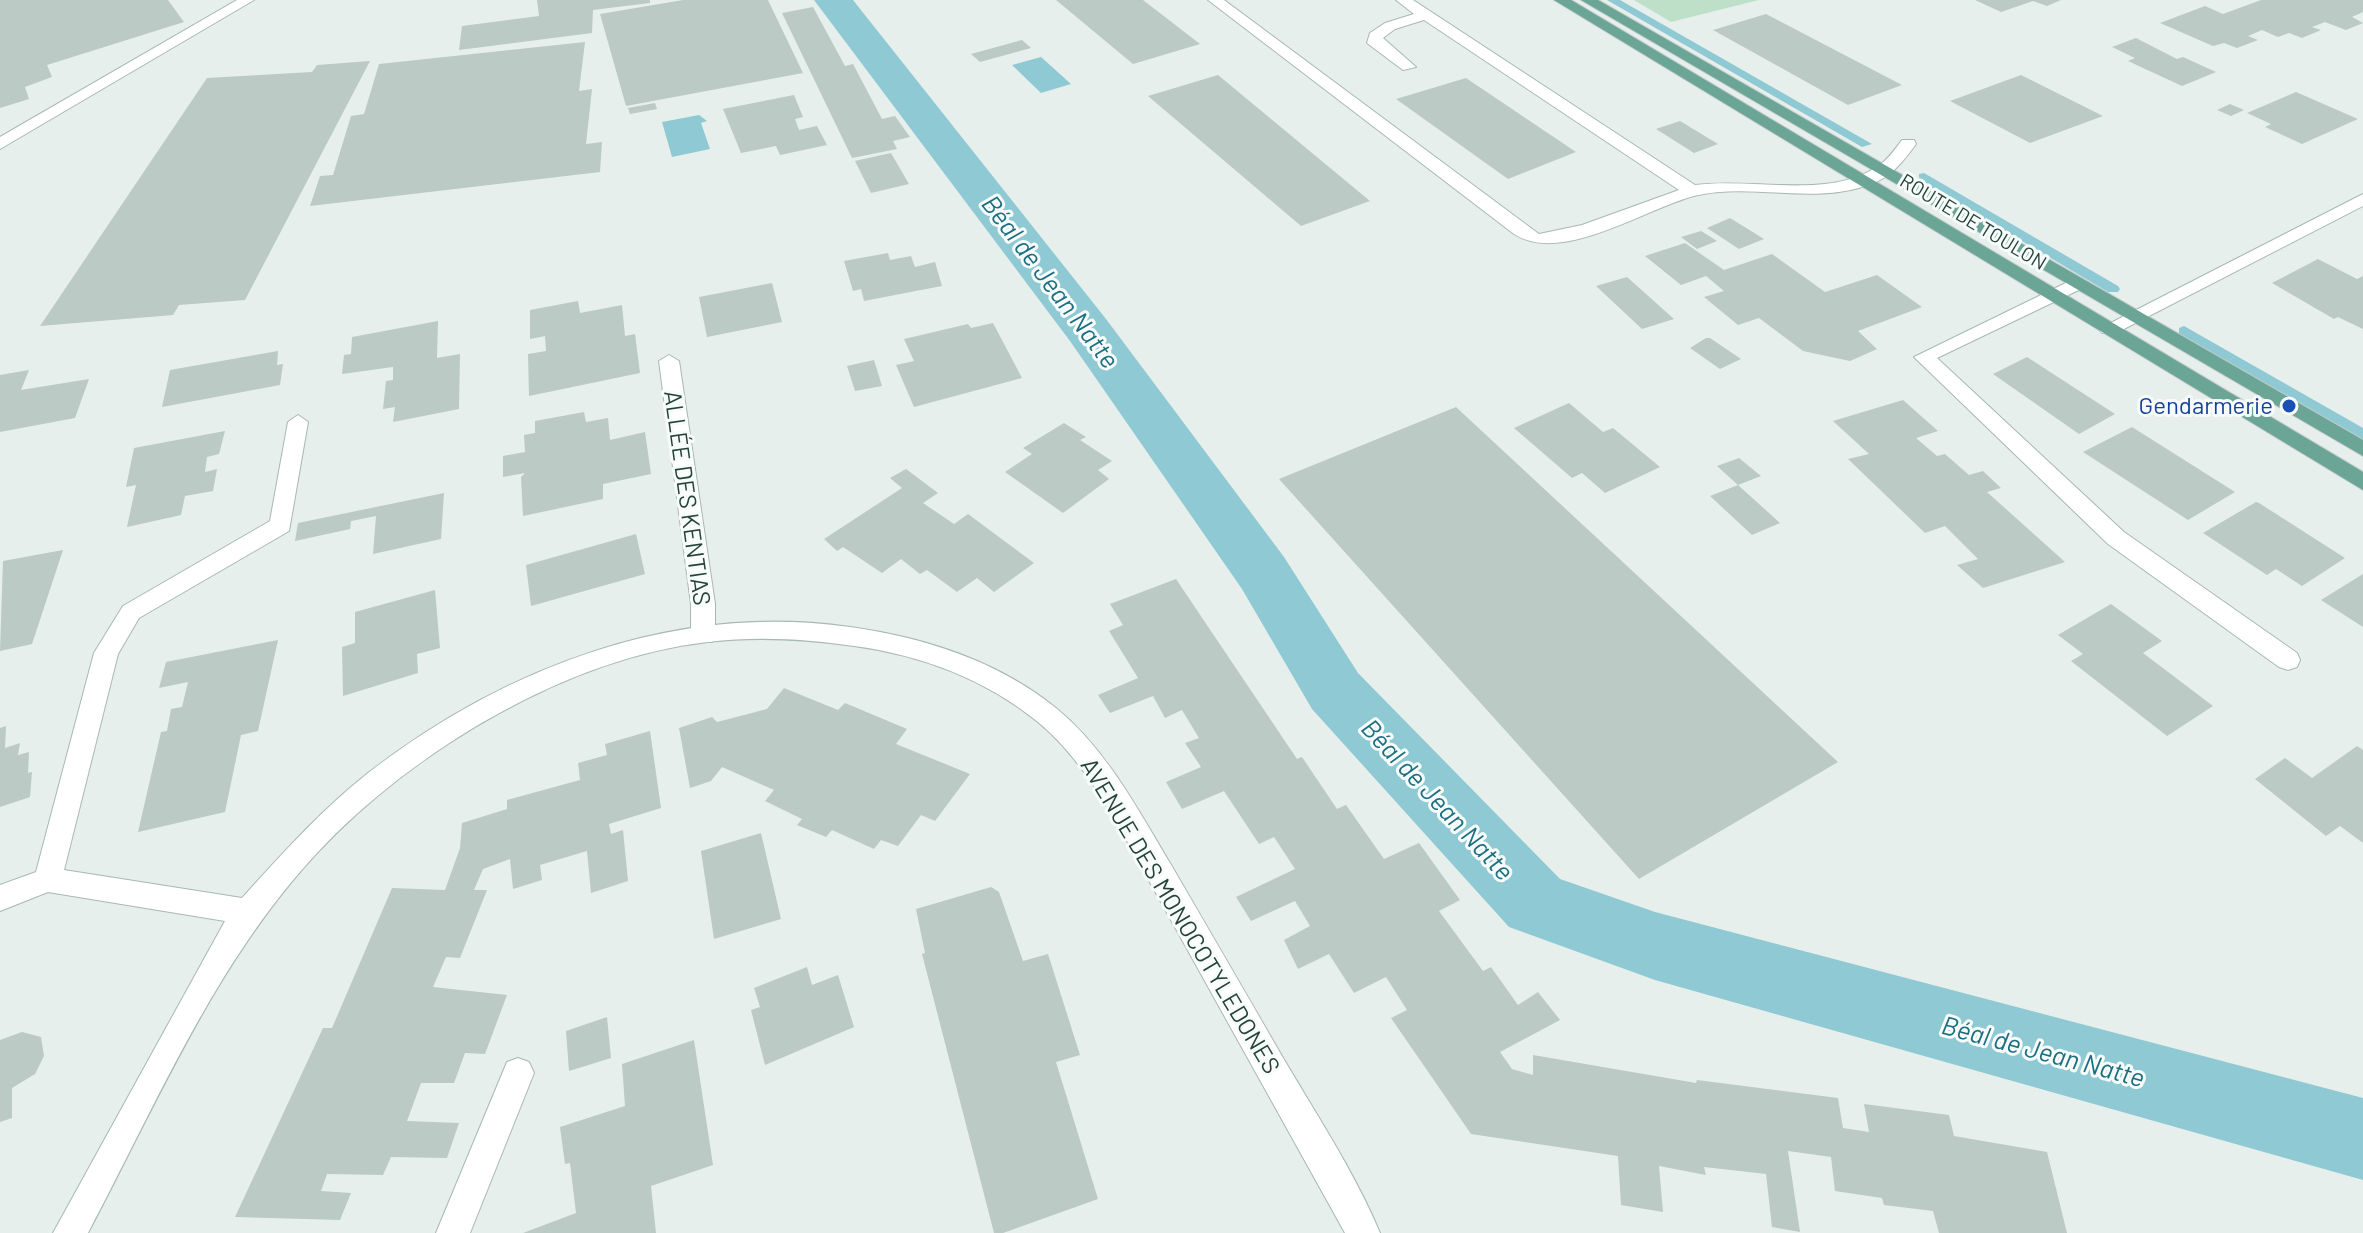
<!DOCTYPE html>
<html>
<head>
<meta charset="utf-8">
<style>
  body { margin:0 }
  canvas { display:block; background:#e6efeb }
</style>
</head>
<body>
<canvas width="2363" height="1233"></canvas>
<script>
const ctx = document.querySelector('canvas').getContext('2d');
ctx.lineJoin = 'round';
function fillPath(path, color) { ctx.fillStyle = color; ctx.fill(path, 'evenodd'); }
function stroke(path, color, width, dash) { ctx.strokeStyle = color; ctx.lineWidth = width; ctx.lineCap = dash ? 'butt' : 'round'; ctx.setLineDash(dash || []); ctx.stroke(path); }
function write(font, color, halo, rows, align = 'center') {
  ctx.font = font + ' Barlow,sans-serif'; ctx.lineWidth = 6; ctx.setLineDash([]); ctx.textBaseline = 'middle'; ctx.strokeStyle = halo; ctx.fillStyle = color; for (const [text, x, y, turn = 0] of rows) {
    ctx.save(); ctx.translate(x, y); ctx.rotate((+turn || 0) * Math.PI / 180); ctx.textAlign = isNaN(turn) ? turn : align; if (halo) ctx.strokeText(text, 0, 0); ctx.fillText(text, 0, 0); ctx.restore();
  }
}
fillPath(new Path2D(`
  M1634 0H1759L1671 22Z`), '#bfe0c8');
fillPath(new Path2D(`
  M1041 57 1071 84 1041 93 1012 65Z
  M699 115 707 121 701 123 710 149 672 157 662 122Z`), '#8ec9d4');
fillPath(new Path2D(`
  M1607 0H1620L1872 144 1862 147Z
  M1924 173 2118 286 2120 289 2118 292H2108L1919 180V174Z
  M2184 326 2363 428V440L2179 334V328Z`), '#8ec9d4');
fillPath(new Path2D(`
  M814 0H853L1106 319 1284 557 1358 673 1560 879 1655 912 2363 1098V1180L1655 980 1509 927 1312 709 1242 589 1070 341Z`), '#8ec9d4');
fillPath(new Path2D(`
  M0 0H168L184 22 47 65 52 77 25 87 29 99 0 108Z
  M537 0H650V3L593 10 592 33 459 50 462 26 539 16Z
  M683 0H768L803 73 626 106 600 14Z
  M1056 0H1143L1200 44 1133 64Z
  M1975 0H2061L2047 6 2033 1 2001 12Z
  M2261 0H2363V12L2352 17 2363 23 2346 30 2325 22 2312 27 2321 30 2302 38 2289 33 2278 37 2262 30 2248 36 2258 40 2237 48 2224 43 2213 46 2160 23 2205 6 2223 14Z
  M813 7 845 66 853 64 882 119 895 116 910 137 893 141 897 149 852 158 782 13Z
  M1766 14 1902 85 1848 105 1713 30Z
  M2136 38 2177 59 2183 57 2216 72 2182 86 2128 61 2135 58 2112 47Z
  M1022 40 1031 48 980 62 971 54Z
  M585 42 579 91 592 89 586 144 602 142 600 172 310 206 320 176 333 175 351 116 364 114 379 64Z
  M370 61 245 300 179 305 173 315 40 326 207 78 312 72 317 65Z
  M1218 75 1370 201 1301 226 1148 96Z
  M2021 75 2103 116 2030 143 1950 101Z
  M1466 78 1576 152 1508 179 1396 99Z
  M2296 92 2358 119 2302 144 2265 127 2271 124 2247 113Z
  M794 95 803 117 795 119 799 130 817 126 827 145 780 155 776 146 741 153 723 109Z
  M655 103 657 109 630 114 628 108Z
  M2230 104 2244 110 2231 116 2217 110Z
  M1680 121 1718 144 1694 153 1656 129Z
  M891 153 909 184 871 193 855 161Z
  M1730 218 1764 239 1739 249 1707 228Z
  M1701 231 1717 241 1697 249 1681 237Z
  M1685 243 1724 270 1772 254 1825 292 1877 275 1922 307 1858 331 1877 349 1850 361 1803 351 1759 318 1738 325 1704 297 1724 291 1706 276 1681 285 1645 256Z
  M888 253 890 260 911 256 915 267 935 262 942 286 864 301 861 289 853 291 844 261Z
  M2318 259 2357 279 2363 276V329L2338 317 2334 319 2272 283Z
  M1627 277 1674 319 1642 329 1596 286Z
  M772 283 782 322 707 337 699 297Z
  M578 301 580 313 622 305 625 336 635 334 640 373 529 396 528 354 546 351 545 336 530 339V310Z
  M438 321 437 358 460 354 459 409 393 422 395 407 383 409 386 381 393 380V367L342 374 344 355 351 354 352 337Z
  M993 323 1022 378 914 407 896 365 914 361 904 339 968 324 971 328Z
  M1706 338H1710L1741 359 1720 369 1690 348Z
  M278 351 277 365 283 364 280 385 162 407 170 370Z
  M2027 357 2115 414 2079 434 1993 374Z
  M874 360 882 386 855 391 847 366Z
  M29 370 21 390 89 379 75 418 0 432V375Z
  M1903 400 1938 431 1916 438 1937 456 1945 454 1969 475 1983 471 2001 488 1987 492 2065 562 1983 588 1957 565 1978 559 1945 526 1925 533 1848 459 1869 454 1833 421Z
  M1569 403 1603 432 1613 428 1660 467 1605 493 1582 473 1572 478 1514 428Z
  M1456 407 1838 762 1639 879 1279 479Z
  M584 412 586 422 608 418 610 440 645 432 651 474 603 484V499L523 516 521 477 525 473 503 477V456L525 452 524 435 535 433V421Z
  M1064 423 1086 437 1080 440 1112 461 1098 470 1109 479 1063 513 1005 472 1032 454 1023 448Z
  M2132 427 2235 492 2188 520 2083 452Z
  M225 431 219 454 207 457 205 472 217 469 213 491 185 496 181 515 127 527 136 485 126 487 134 448Z
  M1739 458 1761 476 1738 485 1717 466Z
  M906 469 938 493 923 503 954 524 968 514 1034 563 994 592 977 578 957 592 927 570 920 574 901 559 882 573 843 547 837 551 824 539 902 488 890 478Z
  M1738 485 1780 523 1752 535 1710 496Z
  M444 493 441 539 373 554 376 516 351 521 350 529 295 541 298 523Z
  M2256 502 2259 503 2345 558 2302 586 2276 569 2267 575 2203 533Z
  M636 534 645 574 531 606 526 565Z
  M63 550 32 644 0 651 3 561Z
  M2363 574V627L2321 600Z
  M1176 579 1297 759 1302 757 1337 809 1346 805 1384 859 1419 843 1460 900 1439 911 1483 971 1491 967 1518 1005 1538 992 1560 1020 1500 1052 1512 1069 1533 1075V1055L1696 1083 1697 1080 1838 1098 1843 1128 1869 1132 1864 1104 1949 1115 1954 1136 2047 1152 2067 1233H1939L1933 1211 1884 1205 1882 1198 1835 1191 1831 1157 1788 1151 1800 1232 1772 1227 1766 1174 1704 1167 1706 1175 1659 1166 1663 1212 1621 1205 1618 1156 1471 1134 1391 1018 1407 1010 1386 977 1354 993 1329 954 1298 969 1284 940 1310 926 1295 901 1251 921 1236 897 1295 869 1274 837 1259 844 1224 791 1182 809 1166 782 1201 767 1185 743 1199 738 1182 710 1165 718 1153 696 1110 713 1098 695 1138 678 1109 631 1123 625 1110 604Z
  M435 590 440 648 417 654 418 673 343 696 342 647 355 643V612Z
  M2111 604 2162 641 2143 653 2213 706 2167 736 2071 661 2083 654 2058 635Z
  M278 640 258 731 241 735 225 812 138 832 161 732 167 731 171 709 182 707 188 682 159 688 166 662Z
  M784 688 838 710 845 703 907 729 896 744 970 774 935 821 921 815 898 846 881 840 874 849 832 830 826 837 797 825 802 819 765 801 774 790 722 767 711 781 690 788 679 728 712 717 717 722 767 709Z
  M6 726 5 748 20 743 18 755 29 752 28 773 32 772 30 797 0 807V728Z
  M650 731 661 808 609 824 611 834 623 830 628 881 591 893 587 851 540 865 542 880 513 889 510 859 483 869 474 890H487L460 958 446 957 433 987 507 995 485 1054 465 1053 454 1083H421L407 1121 459 1123 447 1158 391 1157 383 1175 327 1174 321 1191 351 1193 340 1220 235 1217 323 1028H332L392 888 445 890 460 848 462 823 507 809V800L580 780 578 763 607 755 605 744Z
  M2357 746 2363 750V843L2340 826 2326 836 2255 779 2285 758 2312 778Z
  M761 833 781 919 714 939 701 851Z
  M991 887 999 892 1023 961 1048 954 1080 1055 1056 1062 1098 1199 1003 1233H994L922 954 925 953 916 909Z
  M807 967 812 985 838 975 854 1027 765 1065 751 1010 760 1007 754 988Z
  M607 1017 611 1058 569 1071 566 1031Z
  M22 1032 41 1037 44 1056 35 1074 12 1088V1118L0 1122V1040Z
  M694 1040 713 1165 651 1186 656 1233H523L576 1213 570 1163 565 1164 560 1127 625 1106 622 1064Z`), '#bbcac4');
const lane = new Path2D(`
  M1208 0H1224L1539 234 1582 225 1679 190 1424 20 1395 29 1383 38 1416 67 1403 70 1367 43 1370 33 1385 23 1414 14 1396 0H1413L1695 185C1754 177 1831 201 1881 164 1889 158 1896 148 1902 140H1914L1916 144C1904 161 1891 177 1871 184 1814 206 1752 182 1694 196 1644 209 1562 265 1514 234Z
  M2363 194V206L2116 333H2102L2099 329Z
  M2078 277 2087 283 2085 287 1937 358 2124 532 2297 653 2300 660 2297 667 2288 670 2279 667 2108 544 1914 357Z
  M669 355 679 361 715 604V635L712 642H694L691 635V604L659 361Z
  M518 1058 529 1062 534 1073 470 1233H436L507 1062Z`);
const street = new Path2D(`
  M237 0H254L0 149V137Z
  M298 415 308 422 289 531 139 618 118 654 64 870 242 898C282 854 321 810 368 773 505 667 676 602 850 627 923 637 998 661 1056 708 1106 749 1137 808 1170 863 1205 923 1240 983 1275 1044 1310 1105 1353 1168 1380 1233H1345L1122 832C1099 792 1074 752 1038 722 985 679 921 655 854 646 805 639 758 636 708 642 567 658 414 750 317 853 216 961 157 1103 88 1233H53L225 921 48 892 0 911V885L36 872 94 653 123 606 270 521 288 422Z`);
const primary = new Path2D(`
  M1554 0H1571L2363 472V490Z
  M1581 0H1598L2363 440V456Z`);
stroke(lane, '#a8b8b2', 2);
stroke(street, '#a8b8b2', 2);
stroke(primary, '#c2cac8', 2);
fillPath(lane, '#fff');
fillPath(street, '#fff');
fillPath(primary, '#6aa596');
for (const [x, y, r, color] of [
  [2289,406,8,"#1a4fb4"]
]) { const dot = new Path2D(); dot.arc(x, y, r, 0, 2 * Math.PI); ctx.fillStyle = color; ctx.fill(dot); stroke(dot, '#f7fbf9', 3); }
write('20px', '#24423a', '#f7fbf9', [
  ["ROUTE DE TOULON",1973,222,31]
]);
write('24px', '#164399', '#f7fbf9', [
  ["Gendarmerie",2273,406]
], 'right');
write('24px', '#24423a', '#f7fbf9', [
  ["ALLÉE DES KENTIAS",687,498,82],
  ["AVENUE DES MONOCOTYLEDONES",1180,916,59]
]);
write('italic 26px', '#1c6f80', '#f7fbf9', [
  ["Béal de Jean Natte",1050,282,53],
  ["Béal de Jean Natte",1437,800,47],
  ["Béal de Jean Natte",2043,1052,15]
]);
</script>
</body>
</html>
